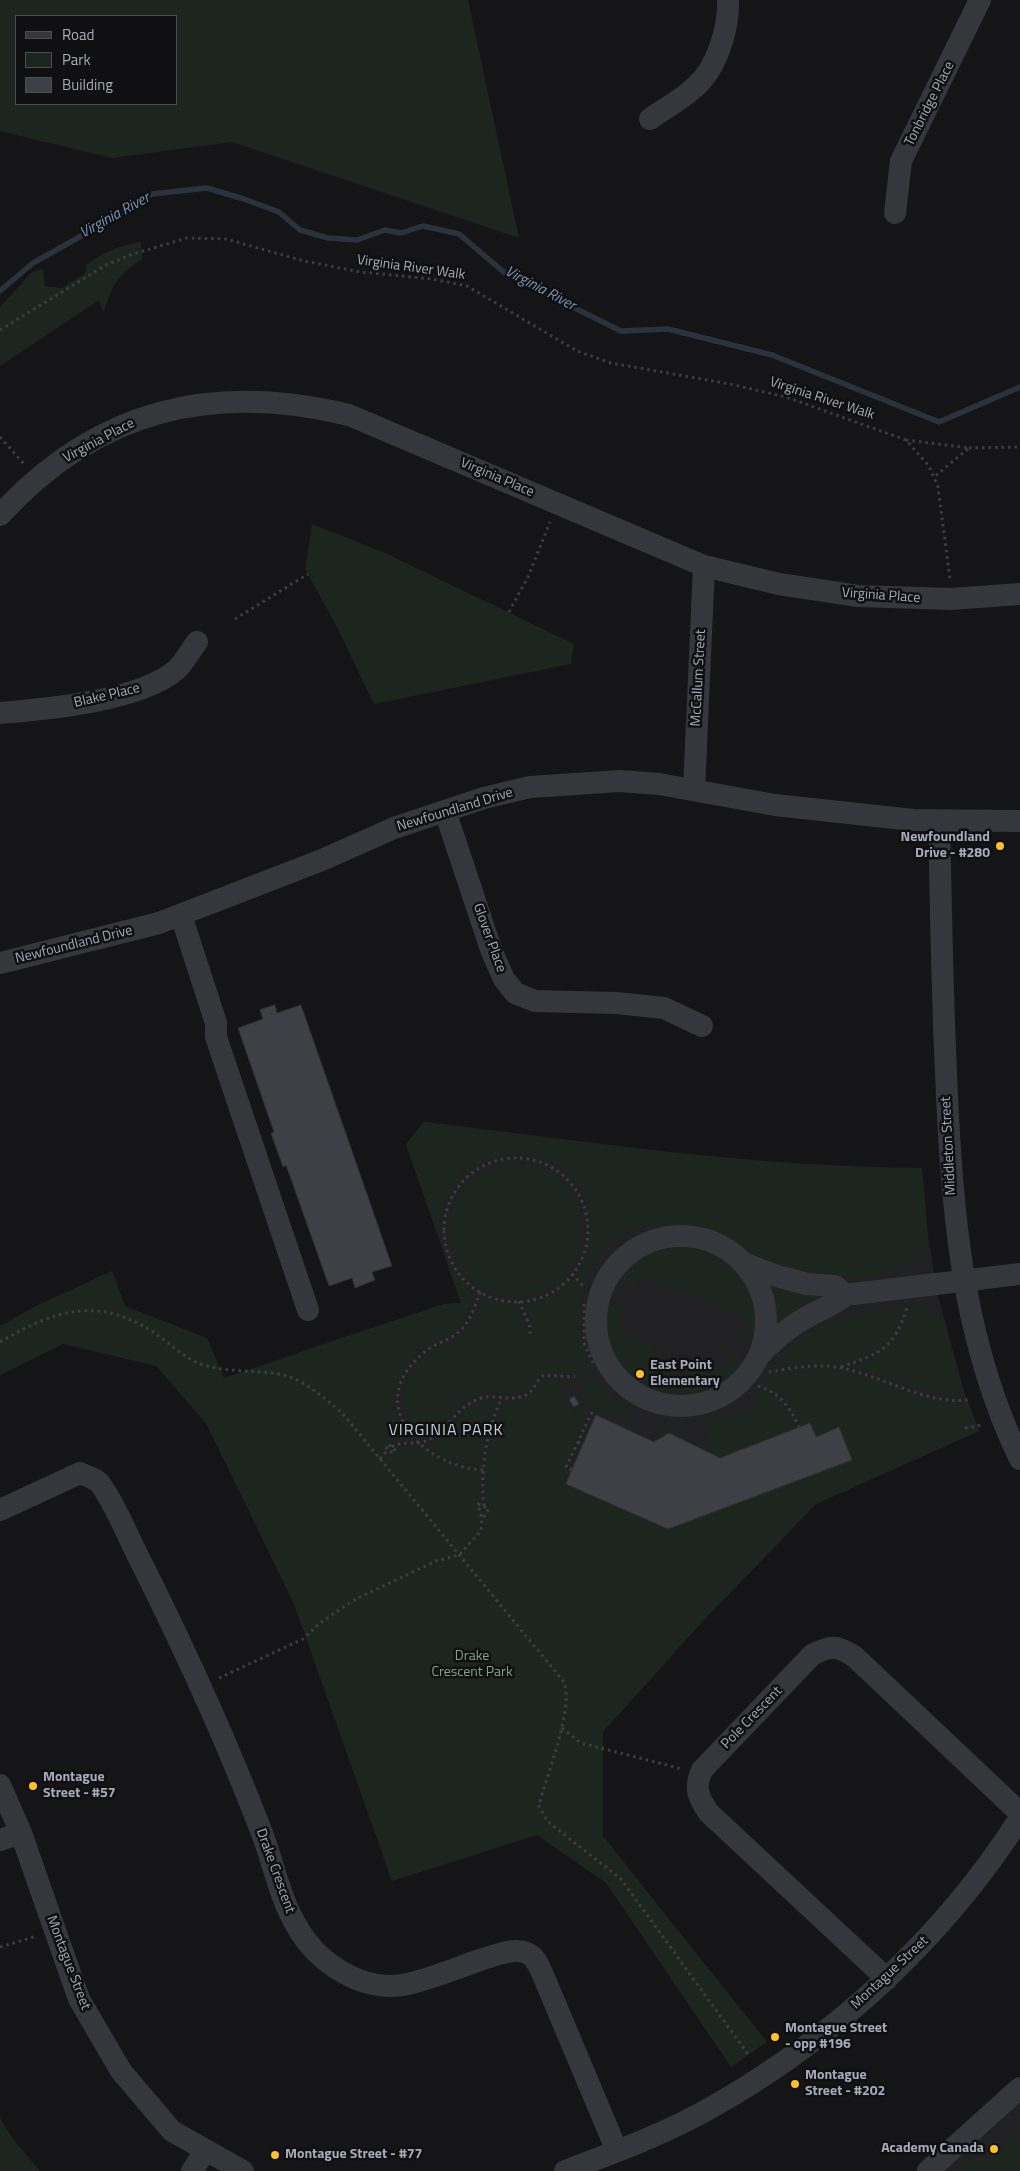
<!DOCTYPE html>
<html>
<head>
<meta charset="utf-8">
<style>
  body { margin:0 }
  #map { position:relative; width:1020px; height:2171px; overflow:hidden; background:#151517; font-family:"Titillium Web",sans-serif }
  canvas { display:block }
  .legend { position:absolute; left:15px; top:15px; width:162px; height:90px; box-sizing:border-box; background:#101012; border:1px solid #4c4e55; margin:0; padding:6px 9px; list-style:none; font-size:15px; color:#a6abb9 }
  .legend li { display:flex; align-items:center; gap:10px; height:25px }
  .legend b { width:25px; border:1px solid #4c4e55 }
</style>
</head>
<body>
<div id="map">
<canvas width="1020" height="2171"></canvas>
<ul class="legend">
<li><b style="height:6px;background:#36373d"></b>Road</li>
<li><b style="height:14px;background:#1d261e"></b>Park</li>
<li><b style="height:14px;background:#3f4045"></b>Building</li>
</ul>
</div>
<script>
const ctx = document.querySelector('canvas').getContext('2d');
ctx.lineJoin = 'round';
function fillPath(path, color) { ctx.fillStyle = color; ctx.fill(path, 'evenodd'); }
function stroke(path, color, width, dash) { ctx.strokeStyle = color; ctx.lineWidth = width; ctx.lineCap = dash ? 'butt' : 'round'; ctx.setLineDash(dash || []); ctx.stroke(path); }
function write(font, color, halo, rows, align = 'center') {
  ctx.font = font + ' "Titillium Web",sans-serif'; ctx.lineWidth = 5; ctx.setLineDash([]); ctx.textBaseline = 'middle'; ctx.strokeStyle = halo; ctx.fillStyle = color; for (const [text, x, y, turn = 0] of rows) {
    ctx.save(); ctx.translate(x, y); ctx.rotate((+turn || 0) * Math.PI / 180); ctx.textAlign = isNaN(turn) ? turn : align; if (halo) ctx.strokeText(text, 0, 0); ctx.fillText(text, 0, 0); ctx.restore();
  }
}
fillPath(new Path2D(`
  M424 1122 715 1158 844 1168H922L928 1236 938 1295 963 1388 979 1431 816 1504 701 1623 413 1465 299 1352 444 1304 461 1303 406 1144Z
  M1020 2103V2171H944L994 2127Z`), '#212124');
fillPath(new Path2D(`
  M0 0H468L519 238 232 142 112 158 0 131ZM176 16V104H16V16Z
  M141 242 142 260C116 275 113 286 103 313L99 300 0 366V307L32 272 43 269 45 286 62 288 86 273V265C104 252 119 245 141 242Z
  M312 524 385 553 574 644 571 664 374 704 336 625 305 569Z
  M424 1122C589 1142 755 1167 922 1168L928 1236C924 1252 914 1260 898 1266L899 1271 863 1278 829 1279 758 1262 726 1241 707 1233 686 1229 660 1232 639 1224C613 1234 592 1258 586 1285L577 1274 586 1256 591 1231 586 1201 590 1198 583 1187 580 1188C552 1147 504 1146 467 1173L463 1170 457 1176 460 1180 447 1197 442 1215H439V1239L406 1144Z
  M449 1230a67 67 0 1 1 134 0a67 67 0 1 1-134 0Z
  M686 1242C731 1249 766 1286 758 1333L745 1338 741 1334 748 1320 642 1274 634 1286 630 1287 621 1280C637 1255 657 1244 686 1242Z
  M447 1263 473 1295C470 1325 447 1335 423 1349L420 1346 413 1352 416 1355C402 1371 394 1382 394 1404L391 1405 392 1413H396L402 1427 410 1436 389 1441 396 1447 418 1445 447 1464 480 1472V1501L486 1504C482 1484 489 1414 506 1400 525 1405 534 1393 543 1379H573L558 1390 574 1413 584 1406 589 1410 563 1469 571 1473 566 1484 668 1529 852 1460 839 1428 816 1437 810 1423 801 1426C791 1407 783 1392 761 1385L771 1374C794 1370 817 1366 840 1369 876 1374 933 1411 968 1402L979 1431 816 1504 701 1623 603 1732V1836L767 2042 731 2067 606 1883 537 1835 392 1881 294 1604 206 1423 156 1366 63 1344 0 1375V1326L40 1304 112 1271 125 1306 207 1338 224 1378 444 1304 461 1303Z
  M570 1279 573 1280 584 1292C579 1318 579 1341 591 1365L590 1369 578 1376 572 1374 542 1373 535 1389 531 1388C514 1400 496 1388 478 1395 456 1403 445 1428 427 1436L415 1433C392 1405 401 1374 429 1354 439 1347 451 1344 459 1336 465 1331 470 1325 474 1318 477 1312 477 1306 483 1302L489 1300 515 1305 523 1320 526 1336 533 1339V1323L524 1305 554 1294ZM454 1387 460 1395 452 1400 447 1392Z
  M763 1282 822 1296 798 1309 772 1330 769 1327V1312L762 1284Z
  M620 1302 625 1307 617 1326C650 1342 673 1356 675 1396 636 1390 590 1348 609 1305Z
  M909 1306C922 1304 936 1312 944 1322L965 1395 960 1397 921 1390 853 1367C857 1362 867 1361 874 1358 895 1349 901 1326 909 1306Z
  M902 1307 904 1309 894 1334 886 1346 874 1354 840 1365 805 1364 773 1367C804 1320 851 1315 902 1307Z
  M736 1353 742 1357V1367C727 1385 706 1397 682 1396 681 1379 691 1370 708 1366L722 1372 729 1357Z
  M593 1379 625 1406 631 1418 627 1420C610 1415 591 1409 581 1394 582 1385 585 1382 593 1379Z
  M759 1389C781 1396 787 1409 797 1428L720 1458 707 1452C706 1439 701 1417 721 1417 729 1417 735 1420 743 1415 753 1409 752 1396 759 1389Z
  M492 1399 496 1403 485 1435 481 1462C465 1471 439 1456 427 1445L442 1434 471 1406Z
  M666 1427 681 1432 687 1442 669 1433 659 1439 656 1429Z
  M0 2118 13 2139 40 2171H0Z
  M1020 2133V2165L1013 2171H959L978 2157 986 2163Z`), '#1d261e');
stroke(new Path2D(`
  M0 291 33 263 117 216 152 194 207 188 244 199 279 212 300 230 328 238 357 240 385 230 401 233 423 226 459 234 506 274 621 331 668 329 772 355 939 422 1020 387`), '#2a333c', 5.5);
const building = new Path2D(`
  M275 1005 277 1013 301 1005 392 1266 372 1272 375 1280 355 1288 352 1278 329 1286 286 1165 283 1167 271 1133 274 1132 238 1028 263 1019 260 1010Z
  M574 1396 579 1404 574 1407 569 1400Z
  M596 1415 654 1442 669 1433 720 1458 810 1423 816 1437 839 1427 852 1460 668 1529 566 1484Z`);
fillPath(building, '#3f4045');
stroke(building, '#2f2f34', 1);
stroke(new Path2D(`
  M0 330 106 265 130 255 187 238 226 239 304 261 361 272 432 279 467 286 577 351 611 363 730 384 786 397 906 440 929 466 938 487 950 579
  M0 437 24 464
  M906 440 969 448 934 477
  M969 448 1020 447
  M509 612 528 577 550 522
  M235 619 308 574
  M444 1230a72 72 0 1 1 144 0a72 72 0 1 1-144 0Z
  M572 1274 585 1288
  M480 1292C476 1304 471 1319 462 1329 452 1340 437 1342 426 1351 394 1376 387 1408 415 1439 432 1457 459 1469 483 1470
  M519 1301 530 1327V1338
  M584 1304V1343L593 1363
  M0 1342C53 1311 96 1295 153 1332 170 1343 184 1359 204 1365 226 1372 249 1370 272 1373 301 1376 322 1396 343 1414L564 1682C574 1711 546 1775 539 1806L547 1821 621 1879 750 2057
  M841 1367C880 1353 894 1350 907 1307
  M769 1372C793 1368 818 1363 842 1368 880 1375 933 1408 971 1399
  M758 1386C780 1393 789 1406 799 1427
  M965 1428 982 1425
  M578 1442 583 1445
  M392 1447C402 1440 417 1446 428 1440 447 1430 457 1407 478 1399 493 1393 509 1402 524 1396 535 1392 535 1381 544 1375L575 1377
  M380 1459 385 1453 396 1451 388 1444 385 1453
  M572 1470 566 1467 592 1412
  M484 1506C480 1470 486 1430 502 1398
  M219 1678 303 1639 320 1623 354 1600 436 1561 459 1555 481 1531 482 1519 489 1509 478 1504 482 1519
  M562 1728 581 1743 682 1769
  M0 1947 37 1936`), '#3c3e44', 3, [2.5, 4]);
stroke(new Path2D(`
  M650 119C664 109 681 100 694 88 717 69 729 28 728 0
  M895 213 901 161 980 0
  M0 515C97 409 213 382 349 415L704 566 779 584 858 596 951 599 1020 594
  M0 713C47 709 140 701 176 670 184 663 190 651 197 642
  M694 790 704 566
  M445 811 492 952 504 979 515 993 535 1001 616 1003 664 1008 702 1026
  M939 822C941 906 942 989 946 1072 951 1205 961 1338 1020 1459
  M181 915 216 1023V1037L308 1310
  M0 963 159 923 322 860 394 828 484 798 530 787 620 781 659 784 775 805 913 820 1020 821
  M596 1321a85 85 0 1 1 170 0a85 85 0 1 1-170 0Z
  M743 1263 777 1276 807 1284 835 1286 845 1295
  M761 1353C776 1339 792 1324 811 1315 823 1308 834 1305 845 1295L1020 1274
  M0 1510 80 1473C87 1476 97 1479 101 1485 118 1509 129 1540 143 1566 187 1654 228 1744 263 1836 274 1865 280 1898 296 1925 317 1963 363 1994 408 1984 433 1978 457 1968 480 1960 494 1956 513 1947 527 1953 536 1957 539 1966 543 1975L617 2151
  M0 1785 21 1833 79 1999 121 2071 172 2131 243 2171
  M0 1840 21 1833
  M887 1979 709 1813C698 1798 694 1787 702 1770L812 1655C831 1645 837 1645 855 1657L1020 1813
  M192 2171 205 2151
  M565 2171C616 2152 667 2133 714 2106 837 2036 944 1937 1020 1818
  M928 2171 1020 2088`), '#36373d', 22);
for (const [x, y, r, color] of [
  [1000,846,5,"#ffc126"],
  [640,1374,5,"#ffc126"],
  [33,1786,5,"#ffc126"],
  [775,2037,5,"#ffc126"],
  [795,2084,5,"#ffc126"],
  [994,2149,5,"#ffc126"],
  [275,2155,5,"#ffc126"]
]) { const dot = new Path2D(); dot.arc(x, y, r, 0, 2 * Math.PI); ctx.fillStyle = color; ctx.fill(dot); stroke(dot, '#101012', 2); }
write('14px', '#a6abb9', '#101012', [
  ["Tonbridge Place",930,104,-63],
  ["Virginia River Walk",411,268,8],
  ["Virginia River Walk",822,399,18],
  ["Virginia Place",99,441,-28],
  ["Virginia Place",497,478,23],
  ["Virginia Place",881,596,4],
  ["McCallum Street",699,678,-87],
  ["Blake Place",107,696,-13],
  ["Newfoundland Drive",455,810,-17],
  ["Glover Place",489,938,70],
  ["Newfoundland Drive",74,945,-14],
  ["Middleton Street",949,1146,-93],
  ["Pole Crescent",752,1718,-46],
  ["Drake Crescent",275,1871,70],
  ["Montague Street",68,1963,69],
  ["Montague Street",890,1973,-43]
]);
write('bold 14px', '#a6abb9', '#101012', [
  ["Newfoundland",990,838,"right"],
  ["Drive - #280",990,854,"right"],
  ["East Point",650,1366],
  ["Elementary",650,1382],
  ["Montague",43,1778],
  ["Street - #57",43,1794],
  ["Montague Street",785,2029],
  ["- opp #196",785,2045],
  ["Montague",805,2076],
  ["Street - #202",805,2092],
  ["Academy Canada",984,2149,"right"],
  ["Montague Street - #77",285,2155]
], 'left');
write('14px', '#7ba580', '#101012', [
  ["Drake",472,1657],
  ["Crescent Park",472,1673]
]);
write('italic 15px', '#7a97b7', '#101012', [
  ["Virginia River",115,216,-29],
  ["Virginia River",540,289,28]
]);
ctx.letterSpacing = '1px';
write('16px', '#c7cad4', '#101012', [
  ["VIRGINIA PARK",446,1431]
]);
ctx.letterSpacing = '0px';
</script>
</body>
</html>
